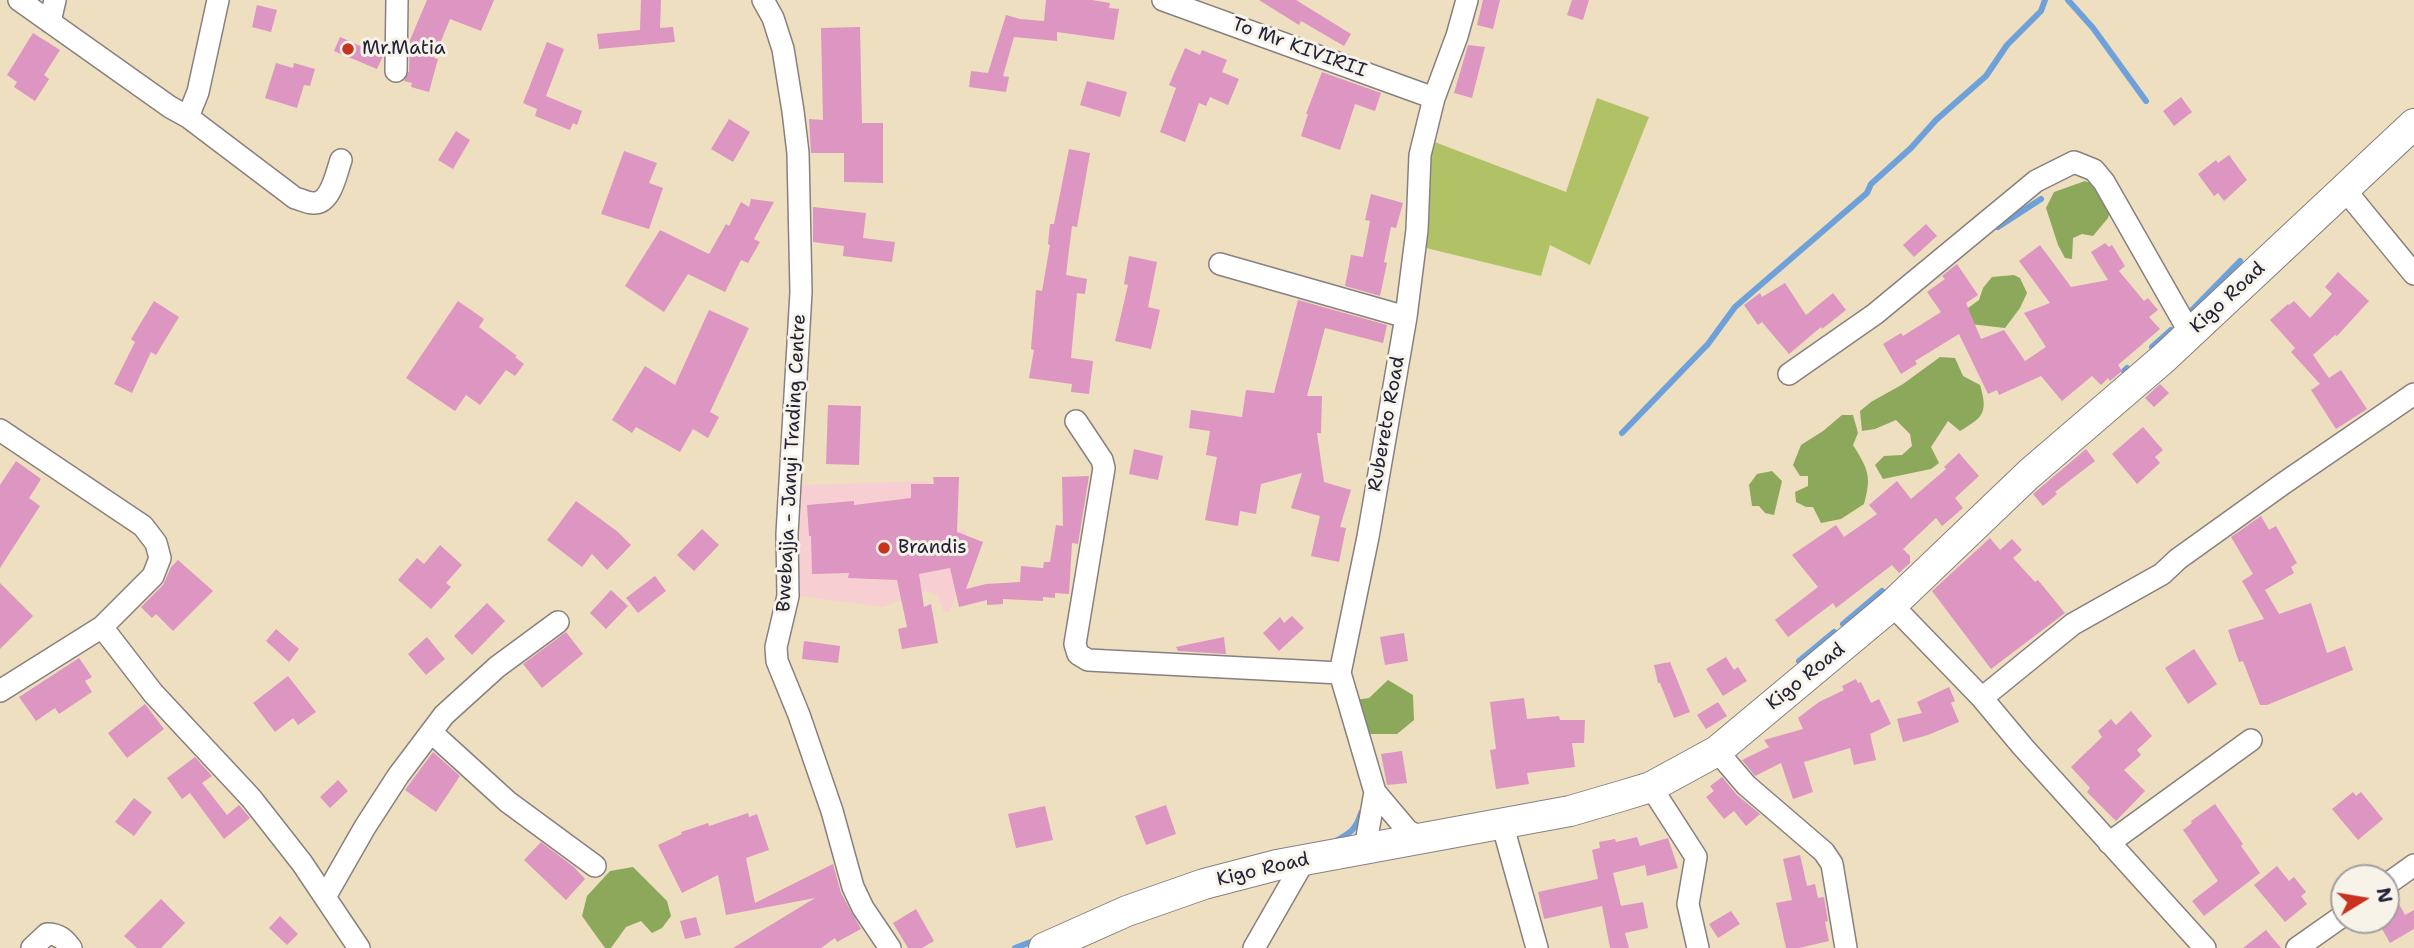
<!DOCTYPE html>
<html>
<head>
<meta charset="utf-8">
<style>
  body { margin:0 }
  #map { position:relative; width:2414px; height:948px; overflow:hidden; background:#eedfc0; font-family:"Shantell Sans",sans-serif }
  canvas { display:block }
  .north { position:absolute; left:2330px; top:864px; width:70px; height:70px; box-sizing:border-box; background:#f7f3e8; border:2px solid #a29fa3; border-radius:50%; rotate:79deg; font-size:19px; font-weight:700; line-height:28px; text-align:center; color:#22223b }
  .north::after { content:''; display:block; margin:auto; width:24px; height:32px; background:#c8321e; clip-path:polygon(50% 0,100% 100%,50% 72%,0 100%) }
</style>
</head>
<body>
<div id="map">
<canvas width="2414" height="948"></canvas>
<div class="north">N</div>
</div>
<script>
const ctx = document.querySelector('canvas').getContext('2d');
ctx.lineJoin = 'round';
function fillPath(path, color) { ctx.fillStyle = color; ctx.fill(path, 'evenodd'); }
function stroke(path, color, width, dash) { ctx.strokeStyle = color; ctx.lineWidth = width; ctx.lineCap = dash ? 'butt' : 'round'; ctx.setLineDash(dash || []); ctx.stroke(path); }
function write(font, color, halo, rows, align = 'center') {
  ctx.font = font + ' "Shantell Sans",sans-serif'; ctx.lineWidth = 6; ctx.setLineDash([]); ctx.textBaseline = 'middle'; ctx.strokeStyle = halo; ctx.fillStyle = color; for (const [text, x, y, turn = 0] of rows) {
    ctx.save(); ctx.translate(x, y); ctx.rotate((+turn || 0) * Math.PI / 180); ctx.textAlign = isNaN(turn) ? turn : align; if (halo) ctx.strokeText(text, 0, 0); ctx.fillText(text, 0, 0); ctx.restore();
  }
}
fillPath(new Path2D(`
  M930 481 931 524 967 532 969 564 949 612H944L937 595 926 591 882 607 799 596 801 485Z`), '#f7cfd2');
fillPath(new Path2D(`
  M1597 98 1649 117 1590 265 1550 245 1541 276 1422 247 1424 167 1432 141 1566 192Z`), '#b1c266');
fillPath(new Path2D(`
  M2085 181 2096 185 2110 211 2108 218 2093 236 2082 234 2073 238 2072 259 2065 258 2058 245 2046 208 2054 192Z
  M2014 275 2020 278 2027 293 2020 308 2005 328 1970 324 1961 313 1979 300 1983 288 1992 277Z
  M1940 357 1955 358 1963 376 1980 385C1988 412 1984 417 1960 431L1948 421 1931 447 1939 463 1931 469 1883 479 1875 465 1884 456 1902 455 1912 446 1910 434 1896 420 1875 429 1862 431 1860 411 1871 402 1903 384Z
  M1842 415H1853L1858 433 1853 445C1868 469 1872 476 1864 504L1841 519 1821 523 1813 507H1806L1796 502 1795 492 1808 486V476H1800L1793 465 1801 445 1823 431Z
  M1772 471 1782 481 1774 515 1765 513 1759 506H1752L1749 485 1757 474Z
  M1388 680 1413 695 1414 720 1397 734H1365L1355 700 1369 698Z
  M633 867 667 901 671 916 662 928 652 933 641 921 626 927 611 948H605L582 916 587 896 610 871Z`), '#8ca85b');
stroke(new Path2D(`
  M2068 0 2093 28 2146 101
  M1998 227 2041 199
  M2190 312 2240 261
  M2152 347 2171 330
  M2124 371 2127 368
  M1622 433 1708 344 1735 307 1867 193 1871 184 1911 148 1936 120 1986 76 2007 45 2041 11 2045 0
  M1843 624 1882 591
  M1799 661 1834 632
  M1334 842C1349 834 1356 830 1361 813
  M1015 948 1036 940`), '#6ea0d9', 6);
fillPath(new Path2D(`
  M427 0H494L481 31 450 19 434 58 438 59 429 92 411 87 412 83 404 81 409 71 410 40Z
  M641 0H661L660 28 673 27 675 42 599 49 597 34 640 30Z
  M1046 0H1092L1110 3 1109 8 1119 9 1114 40 1057 32V41L1014 37 1003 76 1009 77 1006 92 969 87 971 71 988 73 1006 15 1020 19 1044 21Z
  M1259 0H1296L1351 34 1344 46 1301 21 1299 25Z
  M1483 0H1500L1493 29 1477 25Z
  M1572 0H1589L1583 20 1567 15Z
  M257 5 277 10 271 32 252 27Z
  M860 27 862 123H883V183L844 182V153H811L809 119 823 120 821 28Z
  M33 33 60 50 44 75 49 79 35 101 14 87 17 82 7 75Z
  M340 37 383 56 377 69 334 51Z
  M547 42 564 49 546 96 582 111 577 125 573 123 570 130 535 116 537 109 523 103Z
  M1468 45 1485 47 1472 98 1454 93Z
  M1185 48 1200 55 1202 50 1227 60 1222 72 1239 79 1228 105 1210 97 1206 106 1199 103 1185 142 1160 132 1176 88 1169 85Z
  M276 63 293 68 294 63 315 69 310 86 304 85 297 108 265 98Z
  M1322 72 1381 93 1375 111 1355 104 1340 150 1301 136 1308 114H1306Z
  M1087 81 1127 92 1120 117 1080 105Z
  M2181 97 2192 112 2174 126 2163 111Z
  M729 119 750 132 733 162 711 149Z
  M456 131 470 140 453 169 438 160Z
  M1069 149 1090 153 1077 227 1072 226 1066 275 1087 279 1085 294 1077 293 1071 358 1093 361 1089 394 1071 392 1072 384 1029 378 1034 350 1031 349 1036 290 1042 291 1050 245 1048 244 1050 224H1054Z
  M624 151 657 163 649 183 663 188 649 229 601 214Z
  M2229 155 2247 180 2224 201 2218 193 2214 196 2198 174 2216 160 2218 163Z
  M1371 194 1403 203 1396 228 1391 227 1384 262 1387 263 1380 296 1345 286 1351 255 1363 257 1370 221 1365 220Z
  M751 199 774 202 754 239 760 242 748 263 741 260 725 292 688 274 664 312 625 286 660 230 709 254 726 224 729 226 741 202 749 207Z
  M813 207 866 213 863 238 895 242 892 262 843 256 844 246 813 242Z
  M1926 224 1937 236 1914 257 1903 245Z
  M2105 243 2109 247 2112 245 2125 266 2119 271 2144 301 2148 298 2158 310 2149 317 2160 329 2118 365 2122 371 2110 381 2108 378 2101 385 2092 376 2062 401 2041 376 1999 395 1997 390 1988 394 1959 334 1915 361 1917 364 1901 374 1883 344 1901 333 1903 336 1941 312 1927 292 1945 279 1942 276 1957 264 1978 295 1966 303 1981 339 2004 330 2025 361 2046 347 2024 313 2050 303 2019 261 2040 245 2071 287 2108 280 2091 252Z
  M1129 256 1157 262 1148 307 1160 310 1151 349 1115 341 1128 285 1124 284Z
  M2338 272 2369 301 2337 336 2335 335 2313 355 2329 378 2341 370 2367 409 2336 429 2311 390 2320 384 2291 352 2295 348 2270 320 2288 304 2289 305 2294 301 2310 318 2332 294 2325 287Z
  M1785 283 1806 315 1833 293 1846 310 1822 329 1821 327 1789 354 1762 322 1758 325 1744 305 1760 293 1762 297Z
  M1298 300 1387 325 1383 343 1325 328 1307 396H1322L1321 433H1317L1324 482 1351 490 1340 527 1346 528 1339 562 1311 556 1320 516 1291 508 1302 473 1261 484 1256 514 1240 511 1238 526 1205 520 1217 457 1206 455 1210 431 1189 428 1191 410 1242 417 1246 390 1274 393Z
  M154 301 179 317 156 355 151 352 132 393 114 384 135 342 131 339Z
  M458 301 484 319 479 327 517 356 515 357 524 364 515 376 506 370 480 405 466 395 455 411 406 378Z
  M709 310 749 328 710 412 719 417 708 438 693 429 680 452 636 427 632 433 612 420 645 366 675 385Z
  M2160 384 2169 393 2154 407 2145 398Z
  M828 405 861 406 859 465 826 464Z
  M2143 427 2163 450 2155 457 2160 463 2137 484 2112 454Z
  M1134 449 1163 456 1158 480 1129 474Z
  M2086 449 2095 461 2055 492 2057 494 2043 506 2033 494Z
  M1959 453 1979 476 1955 498 1963 508 1942 526 1936 518 1903 549 1910 556V563L1899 573 1892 565 1836 608 1833 603 1788 637 1775 620 1818 587 1792 555 1836 525 1844 537 1877 514 1869 505 1897 481 1911 499 1946 469 1944 467Z
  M16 461 41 479 29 498 40 506 0 568V485Z
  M1089 476 1078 544 1072 543 1069 594 1055 593V598L1043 597V601L1003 599V604L987 605V600L959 607 950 568 919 574 924 607 931 604 938 643 902 649 898 629 907 627 897 580 848 578 849 573 812 574 811 536H809L807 505 854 501V505L911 498V484H934L933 477H959L957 532 983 542 966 589 986 584 1020 582 1021 566 1043 568 1044 562H1050L1056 525 1063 526 1062 477Z
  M576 501 618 532 631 545 607 570 592 554 582 567 547 540Z
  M2261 516 2269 530 2276 526 2297 563 2291 567 2294 573 2265 590 2279 614 2311 603 2327 653 2345 646 2353 670 2267 705H2260L2243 661 2239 662 2228 630 2264 619 2242 581 2253 574 2231 537Z
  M702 529 719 545 694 571 677 555Z
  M1990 538 2000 550 2012 539 2022 550 2013 558 2035 582 2038 580 2065 613 1991 669 1932 591Z
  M440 545 462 565 446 583 451 587 431 609 398 580 417 558 424 564Z
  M178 560 213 591 173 631 156 614 152 618 141 607 163 585 171 567Z
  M655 576 666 591 638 613 626 598Z
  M0 583 33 616 0 649Z
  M611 590 628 606 606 629 590 613Z
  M487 603 505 621 472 655 454 636Z
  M1292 616 1304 628 1279 651 1263 633 1280 617 1284 623Z
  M276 629 299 649 289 662 266 641Z
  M566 632 583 654 542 688 523 664Z
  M1404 633 1408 661 1385 665 1380 637Z
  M427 637 445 659 426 675 408 654Z
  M1224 637 1226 654 1178 651 1176 647Z
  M804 641 840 646 838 663 802 659Z
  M2194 649 2217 684 2188 704 2165 668Z
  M1726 657 1734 670 1738 667 1747 681 1723 696 1706 669Z
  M79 658 92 677 85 681 92 692 59 714 55 708 36 721 19 697Z
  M1670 662 1690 712 1674 718 1660 683H1658L1654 665Z
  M288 676 316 712 298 725 293 718 275 732 253 703Z
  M1856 679 1858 683 1861 682 1871 703 1879 699 1891 724 1870 734 1876 760 1854 765 1850 748 1804 762 1813 792 1793 799 1781 763 1755 776 1742 760 1769 747 1764 740 1803 729 1798 718 1819 702 1844 690 1842 686Z
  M1949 687 1955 701 1951 703 1959 722 1928 735 1903 742 1897 719 1922 713 1917 702Z
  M1524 698 1527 719 1559 716 1560 720H1585L1584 743H1572L1575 767 1527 773 1529 784 1496 789 1490 750 1496 749 1490 702Z
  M1718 702 1727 716 1706 729 1697 715Z
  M145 704 164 729 127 758 108 733Z
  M2131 711 2152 736 2137 750 2141 755 2124 770 2145 791 2116 821 2087 792 2090 788 2071 767 2102 737 2098 731 2111 719 2116 725Z
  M1402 751 1407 783 1387 785 1381 754Z
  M433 752 460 776 436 812 405 790Z
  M195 757 212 776 202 783 227 815 239 805 250 818 224 839 190 793 182 799 167 778Z
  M1722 777 1737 795 1760 814 1746 826 1734 811 1724 819 1706 797 1714 791 1710 786Z
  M338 780 348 791 330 808 320 797Z
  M2353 792 2356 796 2361 792 2383 819 2358 840 2332 809Z
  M134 798 152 812 134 836 115 822Z
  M2215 804 2243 844 2241 846 2260 873 2204 916 2192 901 2218 881 2183 830 2192 823 2191 821Z
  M1166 805 1176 834 1146 845 1135 816Z
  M1045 806 1053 840 1016 848 1008 814Z
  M748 813 749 817 757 814 769 850 746 858 755 903 833 864 841 893 861 929 837 942 835 938 821 948H733L815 898 726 915 718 875 682 893 658 845 682 834 681 832 708 823 709 826Z
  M1637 837 1640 846 1668 838 1678 868 1647 876 1645 865 1613 873 1621 906 1643 902 1648 928 1625 933 1629 948H1610L1602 906 1544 919 1538 892 1598 879 1592 850 1600 848 1599 842 1615 839 1616 842Z
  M541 842 574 867 585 879 566 900 524 860Z
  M1800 855 1807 886 1815 884 1818 898 1824 897 1828 921 1825 922 1829 941 1799 948H1786L1776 903 1792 900 1783 859Z
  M2277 866 2289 881 2294 877 2306 892 2301 896 2307 904 2285 922 2254 885Z
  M2394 895 2405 915 2414 910V929L2390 943 2377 920H2386V898Z
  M161 899 185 923 161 948H137L124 936Z
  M916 909 934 941 922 948H908L893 923Z
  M1731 911 1740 924 1718 938 1709 924Z
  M280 916 298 934 287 945 269 928Z
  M696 917 701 935 685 939 680 921Z
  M2266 930 2281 948H2243Z`), '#dd95c2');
const street = new Path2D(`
  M19 0 170 107 188 117 198 92 218 0
  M763 0 773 18 783 49 793 111 798 153 801 292 787 534 788 596 776 647 777 661 799 715 832 811 853 887 863 908 890 948
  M1163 0 1434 98
  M50 22 55 0
  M396 71 397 0
  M188 117 295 198C300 199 307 203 313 203 331 204 336 174 341 160
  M2345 190 2414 274
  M1220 264 1406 317
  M1789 374 1875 314 2036 181 2074 162 2094 170 2104 182 2190 333
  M1076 421 1102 460 1104 468 1075 644 1078 654 1088 660 1340 673
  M0 430 143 526 156 543 160 558 153 576 102 627 0 691
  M1892 605 1982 698 2023 747 2205 948
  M102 627 153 693 251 798 302 863 359 948
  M1982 698 2073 624 2162 574 2178 559 2284 483 2414 394
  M431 732 508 802 595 866
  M1717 751 1746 785 1824 852 1832 864 1846 948
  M1651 787 1696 857 1688 904 1698 948
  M1375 792 1408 831 1422 838
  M1502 823 1537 948
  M2109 843 2251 740
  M1365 848 1375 792 1340 673 1368 537 1406 317 1417 230 1420 155 1434 98 1457 36 1467 0
  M2386 885 2414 865
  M325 897 365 827 398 776 444 715 497 667 558 622
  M32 948 47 934C59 934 64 939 71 948
  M1254 948 1305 859
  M2297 948 2344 915`);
const secondary = new Path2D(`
  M1044 948 1127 911 1204 884 1277 865 1570 811 1618 797 1651 787 1717 751 1892 605 2029 474 2164 358 2414 124`);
stroke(street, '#88807e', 24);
stroke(secondary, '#88807e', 32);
stroke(street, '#fff', 21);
stroke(secondary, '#fff', 30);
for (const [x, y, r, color] of [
  [348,49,7,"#c8321e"],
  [884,548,7,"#c8321e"]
]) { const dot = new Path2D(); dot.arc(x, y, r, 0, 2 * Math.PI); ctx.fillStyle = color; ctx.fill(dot); stroke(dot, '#f7f3e8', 2.5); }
write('19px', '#22223b', '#f7f3e8', [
  ["To Mr KIVIRII",1299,48,20],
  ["Kigo Road",2228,298,-43],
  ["Rubereto Road",1387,424,-80],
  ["Bwebajja - Janyi Trading Centre",792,463,-87],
  ["Kigo Road",1806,677,-39],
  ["Kigo Road",1263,870,-13]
]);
write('19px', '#22223b', '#f7f3e8', [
  ["Mr.Matia",362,49],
  ["Brandis",898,548]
], 'left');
</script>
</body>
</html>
